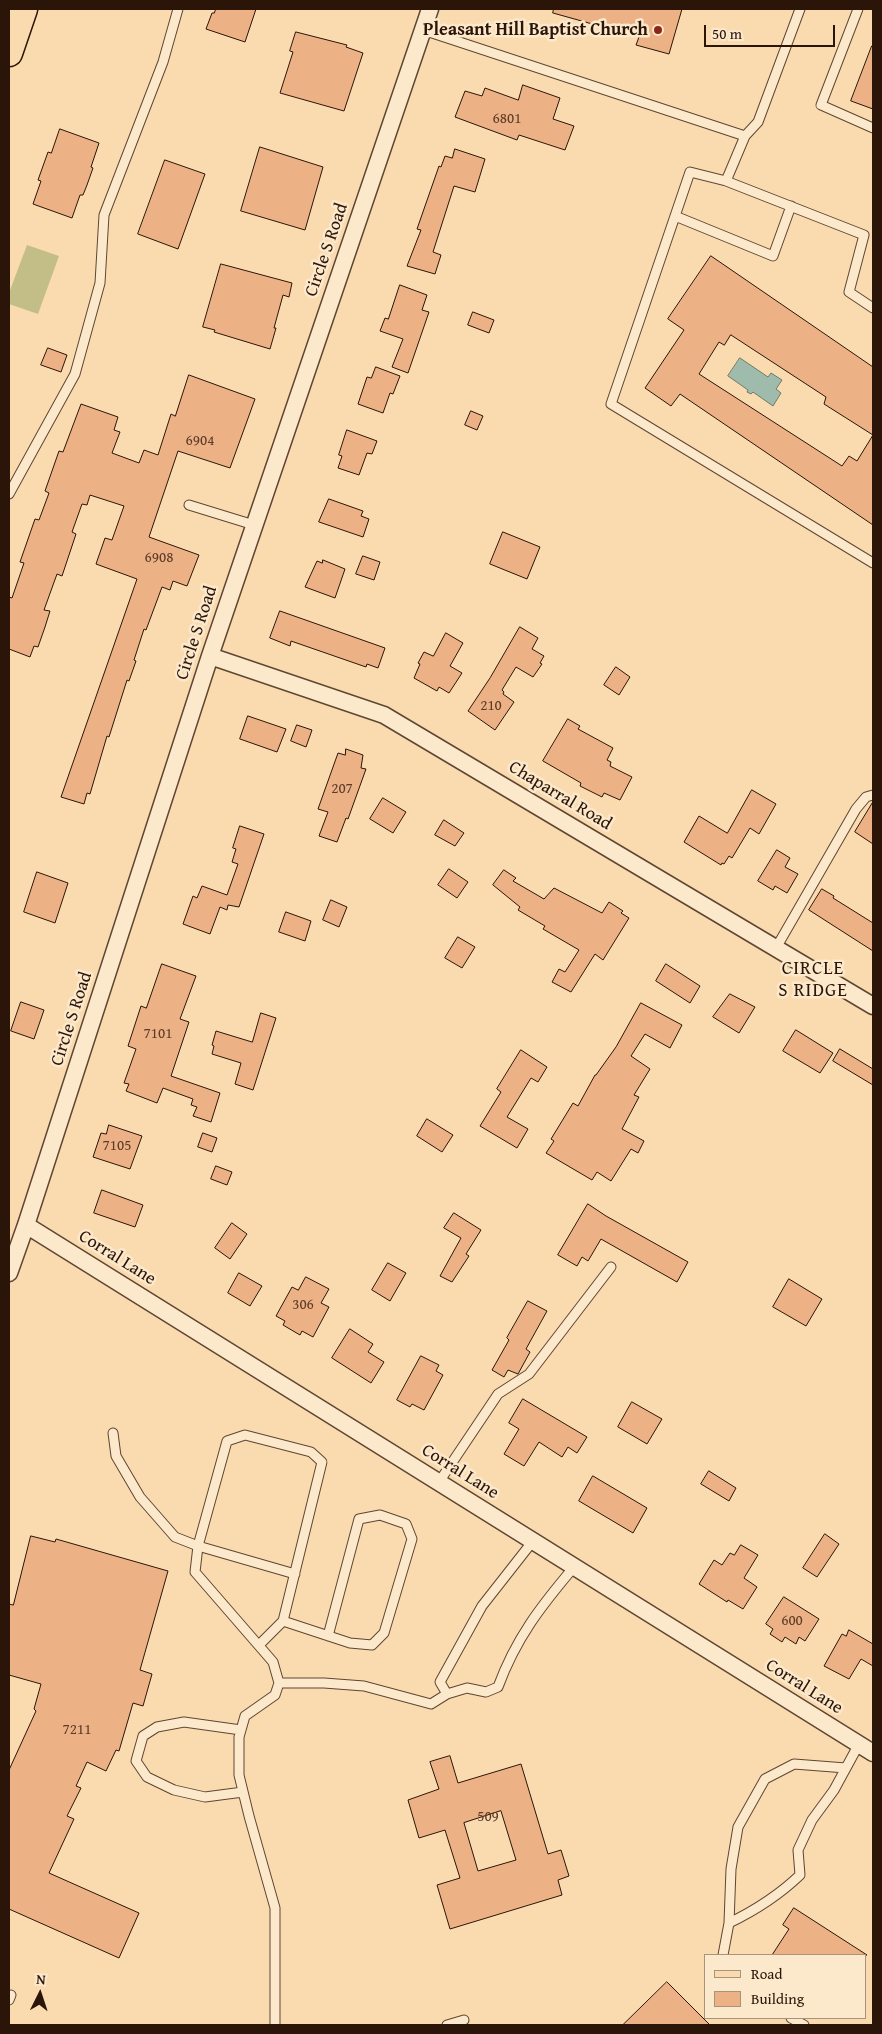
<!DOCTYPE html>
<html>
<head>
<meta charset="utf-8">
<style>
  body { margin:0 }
  #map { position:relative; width:882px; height:2034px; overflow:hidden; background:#fadbaf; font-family:"Gentium Book Plus",serif }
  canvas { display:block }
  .frame { position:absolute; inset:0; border:10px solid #2b1509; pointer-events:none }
  .legend { position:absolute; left:704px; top:1954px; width:162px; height:65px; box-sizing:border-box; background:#fce8cb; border:1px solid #a8947d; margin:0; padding:6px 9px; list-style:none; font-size:15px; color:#2b1509 }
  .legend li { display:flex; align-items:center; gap:10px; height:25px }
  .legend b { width:25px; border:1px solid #a8947d }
  .north { position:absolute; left:15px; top:1969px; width:50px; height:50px; -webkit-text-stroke:4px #fce8cb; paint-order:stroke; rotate:4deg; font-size:14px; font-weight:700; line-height:20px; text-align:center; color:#2b1509 }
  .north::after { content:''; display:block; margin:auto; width:18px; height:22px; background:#2b1509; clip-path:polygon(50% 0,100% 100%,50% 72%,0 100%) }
  .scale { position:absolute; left:704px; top:25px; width:131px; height:22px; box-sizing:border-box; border:2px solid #2b1509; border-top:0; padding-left:6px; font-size:15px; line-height:18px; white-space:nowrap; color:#2b1509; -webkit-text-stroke:4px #fce8cb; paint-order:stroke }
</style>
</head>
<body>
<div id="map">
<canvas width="882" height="2034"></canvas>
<div class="frame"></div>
<ul class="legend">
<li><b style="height:6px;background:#fadbaf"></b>Road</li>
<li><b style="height:14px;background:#edb186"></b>Building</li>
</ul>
<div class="north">N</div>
<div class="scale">50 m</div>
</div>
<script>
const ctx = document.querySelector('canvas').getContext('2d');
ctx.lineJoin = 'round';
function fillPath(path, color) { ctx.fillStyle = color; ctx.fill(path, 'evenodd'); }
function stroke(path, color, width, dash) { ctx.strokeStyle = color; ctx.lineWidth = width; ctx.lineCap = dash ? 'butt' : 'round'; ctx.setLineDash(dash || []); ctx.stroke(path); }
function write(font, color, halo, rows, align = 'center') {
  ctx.font = font + ' "Gentium Book Plus",serif'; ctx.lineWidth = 5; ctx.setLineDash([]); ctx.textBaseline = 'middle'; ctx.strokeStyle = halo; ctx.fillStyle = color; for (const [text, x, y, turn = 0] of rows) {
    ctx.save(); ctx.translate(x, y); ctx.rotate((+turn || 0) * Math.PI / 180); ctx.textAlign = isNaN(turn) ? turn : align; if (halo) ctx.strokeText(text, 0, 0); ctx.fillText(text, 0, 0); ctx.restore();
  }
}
fillPath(new Path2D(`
  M27 245 59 256 38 314 9 304V293Z`), '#c3be87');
const water = new Path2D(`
  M740 358 768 377 771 373 782 380 776 389 781 393 773 406 753 392 751 394 747 392 748 390 728 376Z`);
fillPath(water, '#9ebbab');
stroke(water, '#70796a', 1);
const building = new Path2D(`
  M216 9H256L245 42 206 29 212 13H214Z
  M554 9H682L669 54 636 45 639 37 553 13Z
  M296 32 347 45 346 47 363 53 344 111 280 93 293 52 290 51Z
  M872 46H873V109L851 101Z
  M523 85 560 98 553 119 574 126 565 150 519 135 517 140 455 117 465 91 482 96 485 88 518 100Z
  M60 129 99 143 91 167 93 168 87 185 83 195H80L72 218 33 204 41 181 38 180 48 152 51 153Z
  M260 147 323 167 305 230 241 211Z
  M455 149 485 159 475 192 454 186 433 252 441 255 435 274 407 266 421 230 417 229 439 166 441 167 445 156 452 158Z
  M165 160 205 174 178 249 138 234Z
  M711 256 873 367V525L680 394 671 406 645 388 684 330 668 319ZM731 335 826 397 824 404 873 435 857 461 849 456 842 466 699 374 719 342 724 345Z
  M221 264 292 283 289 297 283 295 274 328H276L270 349 214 332 215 330 203 327Z
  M400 285 427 295 422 310 429 312 408 373 392 367 403 339 380 331 385 318 388 319Z
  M473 312 494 320 489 333 468 325Z
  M48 348 67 355 61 372 41 365Z
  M376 367 400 376 393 394 390 393 383 413 358 404 367 377 371 378Z
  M189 375 255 399 230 468 178 451 149 537 199 555 187 586 173 581 170 590 162 587 146 630 144 629 134 660 136 661 129 681 127 680 109 737 107 736 90 794 87 793 84 804 61 797 137 579 96 564 105 538 112 540 124 506 90 495 87 505 82 504 72 532 76 534 62 576 57 574 44 610 50 611 45 627 38 647 34 646 30 657 9 649V597L12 598 24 563 20 562 35 519 39 520 49 493 45 491 59 451 63 452 81 404 118 417 114 430 120 432 112 453 139 463 144 450 158 455 171 414 175 416Z
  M471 411 483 416 477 430 465 425Z
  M347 430 377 441 372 454 367 453 359 475 338 468 342 456 339 455Z
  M329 499 363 511 361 516 369 519 363 537 319 522Z
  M503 532 540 547 527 579 490 564Z
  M363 556 380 562 374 580 356 574Z
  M323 560 345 569 335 598 305 587 317 561 322 563Z
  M280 611 385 648 378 668 367 664 366 667 291 641 290 646 270 638Z
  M520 627 538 638 532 649 544 656 540 663 542 664 533 677 516 667 502 690 504 692 503 694 514 702 495 730 468 711 490 678Z
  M446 633 463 643 450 666 462 673 449 693 439 687 437 691 414 678 420 664 418 663 424 652 433 656Z
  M616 667 630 677 619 695 604 685Z
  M248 716 286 729 277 752 240 739Z
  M568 719 580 726 578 729 613 748 607 760 611 762 610 766 632 777 620 800 604 793 602 797 580 786 581 783 543 761Z
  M297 725 312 730 306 747 291 741Z
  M346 749 363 755 361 768 366 769 348 819 346 818 337 842 319 836 328 812 318 809 338 753 345 755Z
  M752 790 776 804 759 834 750 828 732 858 729 856 724 864 722 863 721 865 684 842 699 816 727 833Z
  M383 798 406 812 393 833 370 819Z
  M873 802V844L855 832Z
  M444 820 464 833 455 846 435 835Z
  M240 826 264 834 239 907 228 905 227 910 220 907 210 934 183 924 193 896 197 898 202 886 227 895 238 864 232 862 236 849 233 848Z
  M777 850 790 858 785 867 798 874 787 893 775 886 773 890 758 881Z
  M449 869 468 882 457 898 438 885Z
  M504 870 516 878 513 881 544 899 554 888 602 913 609 902 623 911 621 913 629 918 603 960 595 954 571 992 552 982 559 969 565 972 579 950 543 929 545 926 518 910 520 907 493 885Z
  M37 872 68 883 55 923 24 912Z
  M822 889 834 896 833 898 873 923V951L809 910Z
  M331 900 347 907 339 927 323 920Z
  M286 912 311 921 305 941 279 932Z
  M458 937 475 947 462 968 445 958Z
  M162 964 196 976 180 1019 189 1022 171 1076 220 1093 211 1122 193 1116 197 1107 191 1105 193 1099 163 1088 157 1103 126 1091 129 1084 124 1083 136 1049 128 1046 141 1006 146 1008Z
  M666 964 700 986 690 1003 656 981Z
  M730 994 755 1007 739 1033 713 1017Z
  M21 1002 44 1010 34 1039 11 1031Z
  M641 1003 682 1025 670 1048 645 1034 631 1056 650 1069 634 1095 639 1097 622 1129 644 1141 638 1153 631 1149 611 1181 597 1172 592 1180 546 1153 554 1141 551 1139 573 1103 578 1106 595 1075H596L616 1047Z
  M261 1013 276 1018 253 1090 235 1084 241 1063 212 1054 214 1046 212 1045 216 1031 252 1042Z
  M796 1030 833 1053 820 1073 783 1051Z
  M840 1049 873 1069V1085L833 1061Z
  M521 1050 547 1067 538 1082 531 1078 507 1117 528 1129 517 1148 480 1126 501 1092 497 1089Z
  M427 1119 453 1135 442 1152 417 1136Z
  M109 1125 142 1136 130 1169 93 1157 101 1133 106 1134Z
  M203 1133 217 1138 212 1152 198 1147Z
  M216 1166 232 1172 227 1185 211 1179Z
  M102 1190 143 1205 135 1227 94 1213Z
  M588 1204 606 1216 688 1262 677 1282 601 1239 588 1261 582 1257 577 1266 558 1255Z
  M454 1213 481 1230 466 1254 469 1256 452 1282 440 1276 461 1238 444 1228Z
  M232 1223 247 1234 230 1259 215 1248Z
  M388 1263 406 1273 390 1301 372 1290Z
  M239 1273 262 1286 250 1306 228 1293Z
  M306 1277 329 1289 321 1303 329 1307 313 1337 302 1331 300 1335 283 1325 285 1321 276 1316 292 1287 298 1290Z
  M789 1279 822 1299 806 1326 773 1307Z
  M528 1301 547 1311 526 1349 530 1352 518 1374 508 1370 504 1377 492 1370 509 1340 507 1338Z
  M350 1329 373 1344 368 1352 384 1362 371 1383 332 1358Z
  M421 1356 439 1365 436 1371 443 1375 424 1410 412 1404 410 1407 397 1400Z
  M523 1399 587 1437 577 1453 568 1447 562 1457 539 1442 524 1466 504 1454 519 1429 509 1423Z
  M632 1402 662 1419 647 1444 618 1427Z
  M709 1471 736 1488 729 1501 701 1484Z
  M593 1476 647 1508 633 1533 579 1501Z
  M825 1534 839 1544 817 1577 803 1568Z
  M31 1536 55 1542 56 1539 168 1571 140 1670 152 1674 143 1706 133 1703 119 1751 116 1750 106 1771 87 1762 76 1786 81 1788 67 1816 74 1819 49 1873 139 1913 119 1958 9 1909V1770L36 1711 34 1709 41 1684 9 1675V1604L13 1605Z
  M741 1545 758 1555 744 1578 757 1587 743 1609 728 1600 727 1602 699 1584 714 1560 722 1565 730 1553 734 1555Z
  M784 1597 819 1619 805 1641 799 1637 796 1644 785 1637 782 1642 770 1634 773 1629 766 1624Z
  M849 1630 873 1644V1666L861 1659 849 1679 824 1666 842 1634 846 1636Z
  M450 1756 458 1783 521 1764 548 1854 561 1850 569 1876 558 1880 562 1895 450 1929 437 1885 460 1878 445 1830 419 1838 408 1800 439 1789 430 1762ZM501 1811 516 1860 478 1871 464 1823Z
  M794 1908 867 1955H772L789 1929 783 1925Z
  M667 1982 710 2025H623Z`);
fillPath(building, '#edb186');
stroke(building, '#2b1509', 1);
const service = new Path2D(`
  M858 9 821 105 873 128
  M423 30 745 136
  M726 181 745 136 758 122 800 9
  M675 216 773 256 791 206
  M873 308 849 292 864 235 726 181 690 172 611 404 873 563
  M9 494 75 374 100 283 104 215 163 62 178 9
  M189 505 254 525
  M776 948 856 809 866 797 873 795
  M113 1433 116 1456 140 1497 175 1537 198 1546 195 1572 273 1662 279 1683 275 1695 245 1716 239 1737V1775L249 1816 275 1908V2025
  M439 1482 498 1394 529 1374 611 1267
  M283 1621 350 1643 372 1645 384 1633 412 1539 406 1524 380 1515 359 1519 328 1636
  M259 1645 283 1621 322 1462 311 1452 245 1435 227 1441 198 1546 295 1574
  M279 1683H324L364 1686 431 1704 447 1694 440 1682 482 1606 533 1541
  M447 1694 467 1688 486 1692 498 1687C516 1638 541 1606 574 1567
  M241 1730 184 1722 157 1727 143 1736 136 1761 147 1777 174 1790 205 1797 243 1792
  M729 1923 731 1869 738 1827 765 1779 794 1764 846 1768
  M723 1955 729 1923C756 1910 778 1896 800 1875L798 1850 812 1820 834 1790 859 1744
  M9 2000 11 1995
  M791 2018 804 2025
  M447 2025 464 2020`);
const minor = new Path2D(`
  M210 656 384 715 873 1006
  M26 1225 873 1753
  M9 1273 26 1225 210 656 430 9`);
const primary = new Path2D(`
  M9 53 24 9`);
stroke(service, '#5f4632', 11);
stroke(minor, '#5f4632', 19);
stroke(primary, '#2b1509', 29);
stroke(service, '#fce8cb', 9);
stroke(minor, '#fce8cb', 16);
stroke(primary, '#fadbaf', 26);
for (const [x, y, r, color] of [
  [658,30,5,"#8f2418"]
]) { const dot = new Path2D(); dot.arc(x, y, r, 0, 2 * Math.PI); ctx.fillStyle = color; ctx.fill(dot); stroke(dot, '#fce8cb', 2); }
write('15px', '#5c3c28', null, [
  ["6801",507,119],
  ["6904",200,441],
  ["6908",159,558],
  ["210",491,706],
  ["207",342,789],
  ["7101",158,1034],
  ["7105",117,1146],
  ["306",303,1305],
  ["600",792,1621],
  ["7211",77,1730],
  ["509",488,1817]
]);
write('bold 18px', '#2b1509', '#fce8cb', [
  ["Pleasant Hill Baptist Church",648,30]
], 'right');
write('18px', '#2b1509', '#fce8cb', [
  ["Circle S Road",327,250,-71],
  ["Circle S Road",197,633,-72],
  ["Chaparral Road",560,796,31],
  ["Circle S Road",72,1019,-72],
  ["Corral Lane",117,1258,32],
  ["Corral Lane",460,1472,32],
  ["Corral Lane",804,1687,32]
]);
ctx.letterSpacing = '1px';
write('19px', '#2b1509', '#fce8cb', [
  ["CIRCLE",813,969],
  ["S RIDGE",813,991]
]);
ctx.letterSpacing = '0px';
</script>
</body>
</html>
